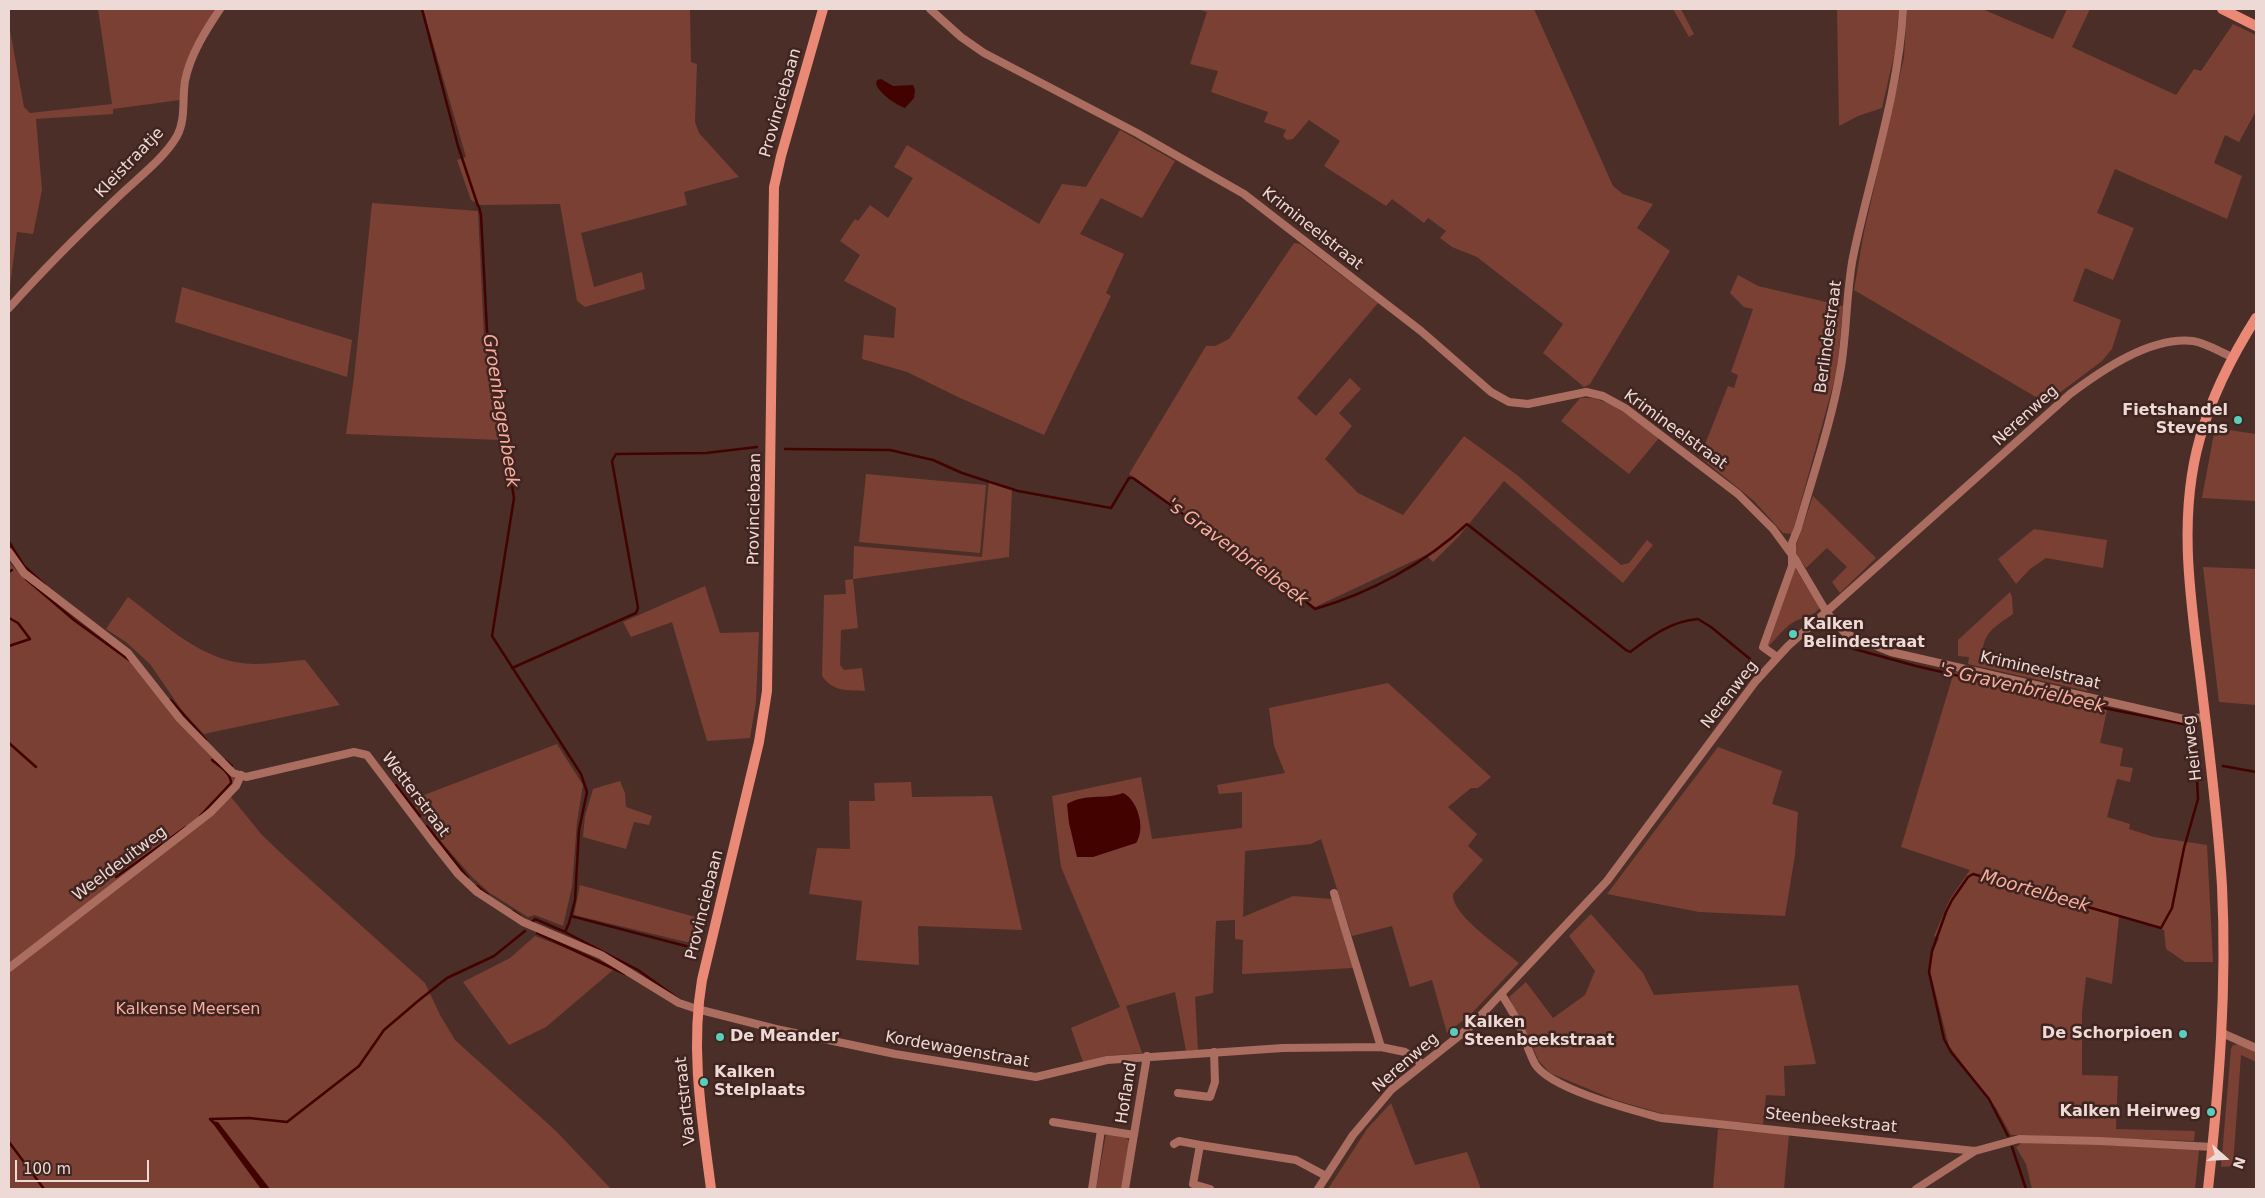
<!DOCTYPE html>
<html>
<head>
<meta charset="utf-8">
<style>
  body { margin:0 }
  #map { position:relative; width:2265px; height:1198px; overflow:hidden; background:#4b2e28; font-family:"DejaVu Sans",sans-serif }
  canvas { display:block }
  .frame { position:absolute; inset:0; border:10px solid #eddad6; pointer-events:none }
  .north { position:absolute; left:2200px; top:1133px; width:50px; height:50px; -webkit-text-stroke:4px #40241f; paint-order:stroke; rotate:109deg; font-size:14px; font-weight:700; line-height:20px; text-align:center; color:#eddad6 }
  .north::after { content:''; display:block; margin:auto; width:18px; height:22px; background:#eddad6; clip-path:polygon(50% 0,100% 100%,50% 72%,0 100%) }
  .scale { position:absolute; left:15px; top:1160px; width:134px; height:22px; box-sizing:border-box; border:2px solid #eddad6; border-top:0; padding-left:6px; font-size:15px; line-height:18px; white-space:nowrap; color:#eddad6; -webkit-text-stroke:4px #40241f; paint-order:stroke }
</style>
</head>
<body>
<div id="map">
<canvas width="2265" height="1198"></canvas>
<div class="frame"></div>
<div class="north">N</div>
<div class="scale">100 m</div>
</div>
<script>
const ctx = document.querySelector('canvas').getContext('2d');
ctx.lineJoin = 'round';
function fillPath(path, color) { ctx.fillStyle = color; ctx.fill(path, 'evenodd'); }
function stroke(path, color, width, dash) { ctx.strokeStyle = color; ctx.lineWidth = width; ctx.lineCap = dash ? 'butt' : 'round'; ctx.setLineDash(dash || []); ctx.stroke(path); }
function write(font, color, halo, rows, align = 'center') {
  ctx.font = font + ' "DejaVu Sans",sans-serif'; ctx.lineWidth = 5; ctx.setLineDash([]); ctx.textBaseline = 'middle'; ctx.strokeStyle = halo; ctx.fillStyle = color; for (const [text, x, y, turn = 0] of rows) {
    ctx.save(); ctx.translate(x, y); ctx.rotate((+turn || 0) * Math.PI / 180); ctx.textAlign = isNaN(turn) ? turn : align; if (halo) ctx.strokeText(text, 0, 0); ctx.fillText(text, 0, 0); ctx.restore();
  }
}
fillPath(new Path2D(`
  M98 9H215C199 36 182 68 180 100L113 109V114L36 119 42 190 33 234 17 232 9 294V25L24 107 30 113 112 104Z
  M423 9H690L691 62 697 64 695 122 699 133 739 177 684 192 687 205 581 233 594 287 642 272 645 289 585 307 577 301 560 204 481 205 471 200 457 160 466 157Z
  M1197 9H1534L1613 186 1623 194 1653 204 1637 228 1670 251 1590 384 1584 387 1543 353 1563 324 1477 257 1452 247 1440 238 1446 231 1428 218 1424 223 1392 199 1386 206 1324 166 1340 141 1309 120 1293 139 1287 140 1283 136 1286 130 1264 122 1268 112 1211 92 1218 71 1190 64 1207 12Z
  M1673 9H1681L1694 34 1689 37Z
  M1837 9H1899L1895 51 1882 108 1858 116 1839 126Z
  M1907 9H1982L2053 39 2067 9H2090L2072 47 2176 95 2194 69 2201 71 2233 24 2256 35V111L2239 142 2225 135 2214 163 2242 176 2227 219 2115 169 2097 213 2134 228 2113 280 2085 268 2073 301 2121 320 2112 349 2102 361 2046 403 1854 290 1864 232 1904 57Z
  M1120 130 1175 161 1142 218 1101 198 1080 234 1124 254 1106 293 1111 296 1044 435 958 397 907 372 862 359 864 335 894 338 896 308 844 281 860 255 840 241 855 219 858 221 870 205 888 218 913 178 894 167 907 145 1039 224 1062 184 1086 187Z
  M372 203 478 211 484 337 500 440 346 434 354 377Z
  M1294 243 1300 244 1378 303 1297 398 1316 416 1350 378 1361 389 1339 413 1352 426 1325 459 1358 493 1403 515 1464 436 1517 475 1621 565 1629 563 1647 540 1653 545 1623 583 1504 481 1459 536 1433 562 1426 555 1315 607 1129 474 1206 346H1215L1229 339Z
  M1738 275 1758 286 1843 306 1837 371 1792 534 1783 533 1754 501 1700 457 1728 386 1734 388 1738 375 1731 372 1753 309 1744 307 1730 293Z
  M182 287 352 340 347 377 175 322Z
  M1580 398C1610 395 1636 422 1659 438L1629 474 1561 421Z
  M2215 428 2256 434V501L2202 498Z
  M866 474 986 485 980 553 859 542Z
  M989 480 1012 489 1009 557 853 579 858 628 841 630 840 665 844 670 862 668 865 691C847 690 833 692 822 676L824 595 846 594 845 580 853 579 854 546 982 557Z
  M1813 496 1876 558 1840 593 1832 582 1847 567 1827 548 1806 568 1794 552Z
  M2034 529 2107 540 2103 568 2046 558 2030 569 2016 584 1998 559Z
  M9 558 11 565 74 620 132 662 240 785 231 797 262 835 284 856 425 983 440 1015 455 1040 556 1131 611 1189H9Z
  M1794 566 1820 608C1810 618 1807 616 1795 621 1785 627 1776 638 1768 647L1766 645Z
  M2203 567 2256 569V705L2219 702Z
  M705 586 720 633 759 632 756 702 750 738 707 741 672 622 631 637 623 622Z
  M2010 592 2012 597 2013 614C1993 628 1982 633 1982 659L2087 686V691L1968 664 1969 657 1958 656V640Z
  M128 597C166 625 204 664 255 664 271 664 289 661 305 660L340 705 204 734 183 712 150 664 126 642 106 629Z
  M1954 672 2107 710 2100 743 2123 748 2120 766 2133 768 2130 782 2117 779 2107 817 2130 824 2129 829 2154 837 2207 845 2213 962H2185L2166 949 2164 930 2119 917 2112 984 2086 977 2082 1013V1075L2118 1076 2116 1129 2195 1131 2194 1141 2011 1135 1996 1108 1949 1046 1930 971 1931 957 1939 938 1934 936 1950 899 1970 870 1901 847Z
  M1388 683 1491 777 1478 788H1471L1448 807 1477 834 1468 846 1483 860 1453 894C1451 915 1503 949 1519 963L1471 1014 1447 1033 1432 980 1410 987 1392 926 1352 936 1321 839 1311 844 1245 851 1243 917 1293 896 1332 899 1353 968 1242 974 1243 940 1235 939V920L1216 921 1213 993 1195 997 1198 1050 1186 1051 1175 992 1126 1006 1142 1053 1105 1056 1083 1062 1071 1028 1120 1007 1061 867 1052 796 1141 777 1152 839 1242 828V792L1219 794 1217 785 1285 773 1274 746 1269 708Z
  M557 744 583 785 577 822 572 887 563 926 535 915 528 917 490 893 473 878 443 844 412 802 419 797Z
  M1718 747 1782 771 1772 804 1798 812 1795 855 1785 916 1699 912 1607 894Z
  M620 781 625 793 626 807 652 816 649 825 634 822 626 849 583 837 585 816 593 789Z
  M911 782 912 797 992 796 1022 930 918 926 919 965 856 960 862 901 809 894 817 848 850 849 849 801H875L874 783Z
  M580 885 706 920 699 945 574 915Z
  M1591 914 1643 973 1654 995 1798 985 1816 1064 1784 1066 1785 1096 1766 1095 1763 1124 1674 1117 1615 1100 1550 1073 1539 1061 1509 997 1526 982 1553 1018 1585 995 1595 971 1569 936Z
  M535 936 591 958 613 970 546 1027 509 1045 463 982 510 958Z
  M2240 1044 2256 1052V1062L2241 1055 2233 1166 2221 1167 2231 1049 2233 1045Z
  M1391 1103 1415 1165 1467 1152 1481 1189H1328L1367 1129Z
  M1718 1129 1789 1134 1784 1189H1713Z
  M1106 1134 1126 1137 1130 1143 1122 1189H1096Z
  M2045 1142 2199 1150 2195 1189H2032L2026 1164 2016 1147 2022 1143Z`), '#7a4034');
fillPath(new Path2D(`
  M881 79 893 86 913 85 915 90 914 98 905 108C896 105 880 94 876 84L877 80Z
  M1123 793C1138 800 1146 829 1136 843L1093 857H1077L1069 823 1067 804C1085 793 1104 800 1123 793Z
  M211 1121 218 1122 270 1189H261Z`), '#410200');
stroke(new Path2D(`
  M422 9 458 146 478 206
  M479 207 481 215 487 331 514 498 492 636 581 774 587 792 579 830 575 900 569 923 565 932 535 919 532 922
  M785 449 890 450 933 460 962 473 1018 491 1111 508 1129 478H1133L1240 555 1264 568 1315 609C1370 593 1426 563 1467 524L1626 650 1630 652C1650 637 1671 621 1698 619L1711 627 1750 659
  M9 542 24 566 45 585
  M9 572 12 570
  M26 579 74 620 129 660
  M9 618 18 623 30 639 9 646
  M1818 639 1916 666 2055 698 2188 725 2196 760 2198 799 2184 848 2172 908 2161 928 1973 874 1968 877 1952 900 1946 912 1932 951 1929 972 1944 1039 1951 1052 1989 1099 2008 1136
  M512 668 636 613 638 608 612 461 616 454 706 453 757 447
  M171 700 206 740
  M9 743 36 767
  M225 760 232 766
  M2223 766 2256 772
  M396 785 420 816
  M200 816 231 783C231 773 219 766 212 760
  M427 826 468 878
  M116 877 186 827
  M477 886 488 895
  M513 911 520 916
  M571 916 697 949
  M565 932 638 970 680 1000
  M537 933 625 974
  M214 1123 210 1119 249 1118 287 1122 359 1066 384 1030 418 1001 447 978 494 956 525 931
  M9 1142 44 1189
  M2012 1147 2026 1189`), '#410200', 2.5);
stroke(new Path2D(`
  M930 9 961 37 984 53 1137 133 1244 194 1421 331 1491 392 1509 402 1528 404 1586 392 1603 396 1625 408 1738 494 1773 529 1795 559 1827 613 1846 634 1891 652 2184 719 2205 717
  M9 308C43 270 79 234 116 199 134 181 164 159 177 136 186 119 182 100 185 81 190 55 206 30 220 9
  M9 552 24 573 128 653 180 719 233 773 246 777 354 752 367 755 432 841 458 874 477 892 523 922 601 955 679 1003 697 1009 776 1029 895 1054 1036 1077 1107 1060 1283 1048 1381 1047 1405 1052 1422 1064
  M1777 657 1763 647 1792 566V543L1798 528C1813 475 1832 421 1841 367 1847 330 1846 293 1853 257 1870 175 1899 93 1903 9
  M1334 893 1381 1047
  M9 968 211 812 236 786 241 775
  M1502 995C1507 1003 1513 1012 1517 1021 1524 1035 1528 1051 1535 1064 1550 1089 1632 1110 1661 1118L1975 1151 2019 1139 2099 1141 2213 1147
  M2222 1033 2256 1048
  M1178 1093 1210 1097 1215 1082 1214 1052
  M1053 1122 1134 1135
  M1174 1144 1179 1141 1200 1145
  M1092 1189 1101 1130
  M1125 1189 1147 1056
  M1210 1189 1193 1184 1200 1145 1296 1160 1326 1176
  M1318 1189 1353 1135 1392 1089 1469 1028 1607 881 1755 682 1788 646 2070 394C2102 370 2151 336 2193 341 2206 343 2220 352 2232 357
  M1916 1189 1975 1151`), '#aa6d60', 8);
stroke(new Path2D(`
  M2222 9 2256 26
  M711 1189C702 1119 690 1050 702 980L759 742 767 691 774 187 781 156 823 9
  M2208 1189C2219 1088 2227 988 2222 886 2218 818 2209 750 2201 682 2191 602 2177 518 2200 438 2212 395 2232 356 2256 318`), '#ea8a76', 10);
for (const [x, y, r, color] of [
  [2238,420,5,"#5acebd"],
  [1793,634,5,"#5acebd"],
  [1454,1032,5,"#5acebd"],
  [2183,1034,5,"#5acebd"],
  [720,1037,5,"#5acebd"],
  [704,1082,5,"#5acebd"],
  [2211,1112,5,"#5acebd"]
]) { const dot = new Path2D(); dot.arc(x, y, r, 0, 2 * Math.PI); ctx.fillStyle = color; ctx.fill(dot); stroke(dot, '#40241f', 2); }
write('16px', '#eddad6', '#40241f', [
  ["Provinciebaan",781,103,-74],
  ["Kleistraatje",130,163,-46],
  ["Krimineelstraat",1312,229,38],
  ["Berlindestraat",1829,337,-82],
  ["Nerenweg",2026,416,-42],
  ["Krimineelstraat",1675,430,36],
  ["Provinciebaan",755,509,-89],
  ["Krimineelstraat",2040,671,13],
  ["Nerenweg",1730,695,-52],
  ["Heirweg",2193,748,-97],
  ["Wetterstraat",415,795,53],
  ["Weeldeuitweg",120,864,-37],
  ["Provinciebaan",705,905,-76],
  ["Kordewagenstraat",957,1050,10],
  ["Nerenweg",1406,1063,-41],
  ["Hofland",1127,1093,-81],
  ["Vaartstraat",686,1101,-96],
  ["Steenbeekstraat",1831,1121,6]
]);
write('bold 16px', '#eddad6', '#40241f', [
  ["Fietshandel",2228,411,"right"],
  ["Stevens",2228,429,"right"],
  ["Kalken",1803,625],
  ["Belindestraat",1803,643],
  ["Kalken",1464,1023],
  ["Steenbeekstraat",1464,1041],
  ["De Schorpioen",2173,1034,"right"],
  ["De Meander",730,1037],
  ["Kalken",714,1073],
  ["Stelplaats",714,1091],
  ["Kalken Heirweg",2201,1112,"right"]
], 'left');
write('16px', '#f8af9f', '#40241f', [
  ["Kalkense Meersen",188,1010]
]);
write('italic 18px', '#f8ae9f', '#40241f', [
  ["Groenhagenbeek",500,411,81],
  ["'s Gravenbrielbeek",1237,553,36],
  ["'s Gravenbrielbeek",2022,689,13],
  ["Moortelbeek",2035,892,16]
]);
</script>
</body>
</html>
